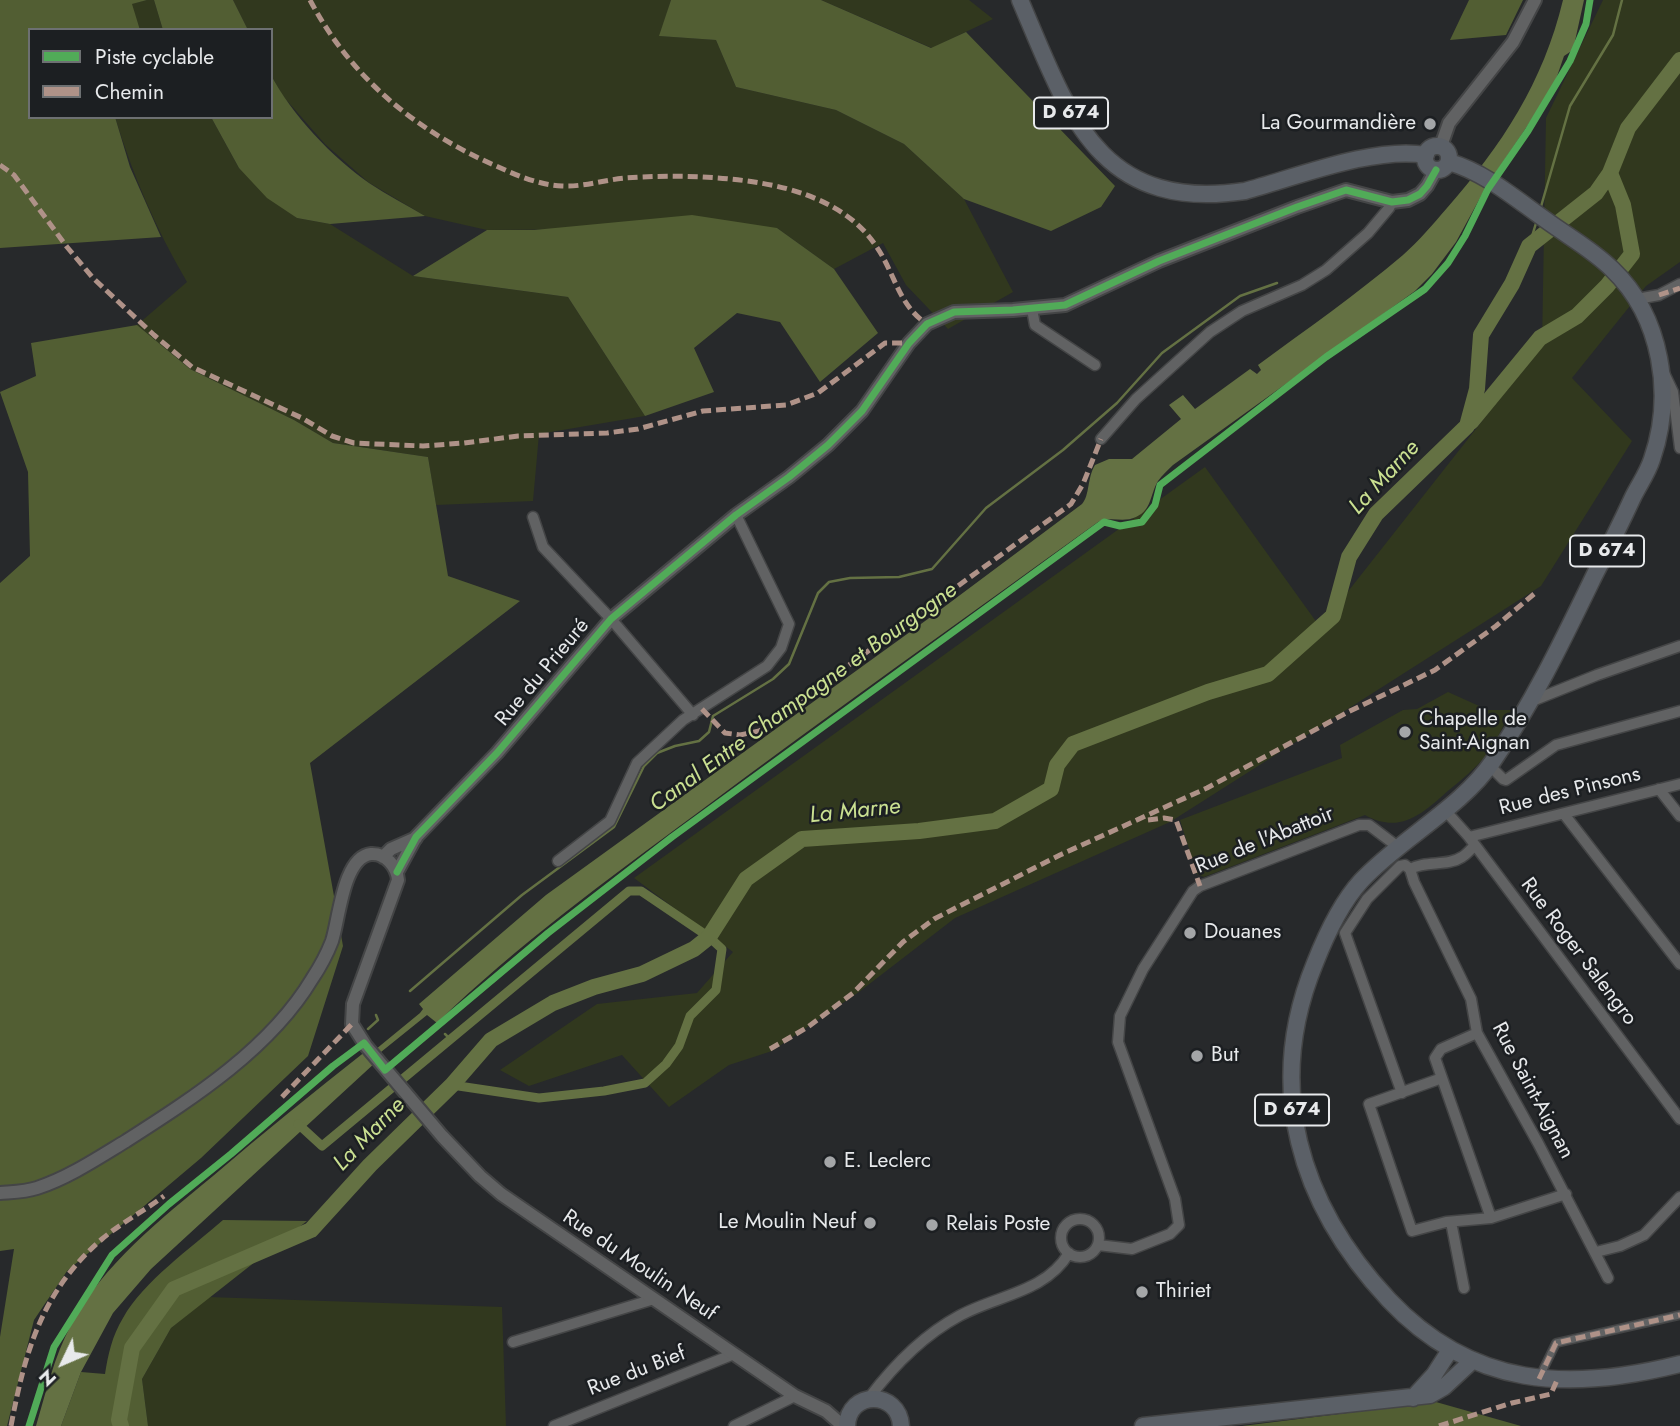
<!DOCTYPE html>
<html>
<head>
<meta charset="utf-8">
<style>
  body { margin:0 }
  #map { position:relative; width:1680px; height:1426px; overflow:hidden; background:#27292b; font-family:Jost,sans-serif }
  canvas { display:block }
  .legend { position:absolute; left:28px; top:28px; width:245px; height:91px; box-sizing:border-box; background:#1c1f22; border:2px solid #6d7072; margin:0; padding:9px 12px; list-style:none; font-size:21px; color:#e7e9eb }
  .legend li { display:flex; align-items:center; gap:14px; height:35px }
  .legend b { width:35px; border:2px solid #6d7072 }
  .north { position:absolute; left:28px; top:1328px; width:70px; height:70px; -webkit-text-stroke:5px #1c1f22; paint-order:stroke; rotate:226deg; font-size:19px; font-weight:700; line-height:28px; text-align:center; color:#e7e9eb }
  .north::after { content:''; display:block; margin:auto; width:24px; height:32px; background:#e7e9eb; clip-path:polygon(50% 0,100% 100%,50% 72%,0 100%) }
</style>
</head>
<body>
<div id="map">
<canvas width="1680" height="1426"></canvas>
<ul class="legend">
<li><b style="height:9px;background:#51ab58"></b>Piste cyclable</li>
<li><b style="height:9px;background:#af9288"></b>Chemin</li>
</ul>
<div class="north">N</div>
</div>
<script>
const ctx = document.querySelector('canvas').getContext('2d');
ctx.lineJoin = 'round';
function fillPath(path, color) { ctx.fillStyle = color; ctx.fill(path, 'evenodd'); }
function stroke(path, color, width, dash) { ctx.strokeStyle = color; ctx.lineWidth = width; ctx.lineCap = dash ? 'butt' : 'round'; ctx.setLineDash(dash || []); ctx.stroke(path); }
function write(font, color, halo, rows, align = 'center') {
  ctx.font = font + ' Jost,sans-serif'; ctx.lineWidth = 5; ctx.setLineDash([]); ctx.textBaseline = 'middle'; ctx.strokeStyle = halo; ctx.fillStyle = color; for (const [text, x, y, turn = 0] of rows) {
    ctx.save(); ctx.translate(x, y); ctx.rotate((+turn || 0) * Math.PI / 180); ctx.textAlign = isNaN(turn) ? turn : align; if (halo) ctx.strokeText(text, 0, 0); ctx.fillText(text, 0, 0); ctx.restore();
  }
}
fillPath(new Path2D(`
  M147 0H154L163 30H140L131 4Z
  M233 0H671L660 36 716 40 736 87 836 110 904 144 964 199 1013 292 948 329 906 285 883 243 834 269 777 228 487 230 425 216 368 182 325 144 282 95 271 75V30H248Z
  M821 0H969L993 19 932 48Z
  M1603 0H1680V262L1646 286 1572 378 1632 441 1541 586 1170 822 955 918 859 992 772 1051 729 1065 669 1107 622 1055 529 1086 500 1070 597 1004 697 993 733 952 634 878 1205 467 1320 627 1542 345 1546 118Z
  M115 117H211L239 168 297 218 330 224 413 276 568 297 645 416 539 434 533 501 436 505 428 457 333 443 294 420 190 369 137 325 187 282C156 229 133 176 115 117Z
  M1448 692 1488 710H1512C1503 725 1496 743 1485 757 1474 769 1462 780 1449 790 1423 813 1401 835 1365 815L1204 877 1197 874 1180 820 1342 758 1340 745 1403 710 1417 709Z
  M208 1297 502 1307 506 1426H148L142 1379 171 1328Z`), '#31381e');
fillPath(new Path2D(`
  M0 0H147L132 4 140 30H30V117H115L130 167 161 237 0 248Z
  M154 0H233L248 30H163Z
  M671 0H821L931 48 966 32 1115 186 1101 207 1051 231 964 199 904 144 836 110 736 87 716 40 659 36Z
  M1469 0H1523L1506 35 1450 40Z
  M271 75C291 114 333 158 369 183 387 195 407 205 425 216L330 224 297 218 267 198 239 168 211 117H271Z
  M692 215 777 228 834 269 878 333 820 382 780 322 737 313 694 348 714 392 645 416 568 297 413 276 487 230H534Z
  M137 325 190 369 294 420 333 443 428 457 448 576 520 601 310 763 343 946 308 1056 201 1158 67 1271 34 1320 7 1426H0V1337L14 1249 0 1251V583L30 556 28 472 0 392 36 376 31 343Z
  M223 1220 307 1221 171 1328 142 1379 148 1426H61L81 1372 105 1374C108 1355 112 1336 123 1318 144 1281 191 1248 223 1220Z
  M1436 1402 1521 1426H1242Z`), '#525e33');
fillPath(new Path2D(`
  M1563 0H1584L1573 50 1564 56 1553 88 1486 187 1456 242 1432 274 1415 291 1173 465C1168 470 1162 475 1158 481 1150 494 1152 510 1136 517 1124 523 1110 516 1098 522 963 619 828 715 696 814 607 880 517 945 437 1023L427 1015 381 1052 374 1059 376 1062 151 1269 113 1313 81 1372 61 1426H36C46 1392 54 1357 71 1325 103 1264 161 1219 213 1176 263 1133 314 1092 366 1051L370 1054 420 1013 423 1009 419 1004 546 895 932 616 1082 504C1090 495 1087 478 1095 465L1109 459H1132L1181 419 1169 405 1183 395 1195 409 1250 369 1257 374 1261 370 1258 365C1307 329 1357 294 1403 255 1419 241 1433 224 1447 208 1502 145 1543 83 1563 0Z`), '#647143');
stroke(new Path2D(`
  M1540 210 1570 106 1613 35 1622 0
  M1529 246 1537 220
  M410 991 522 895 614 827 644 766 657 753 675 746 699 741 709 732 713 716 773 679 789 664 818 593 829 582 850 578 899 577 932 569 986 508 1063 450 1117 403 1162 353 1240 296 1277 283
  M368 1029 378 1020 376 1015
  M445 1034 451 1040`), '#647143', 2.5);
stroke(new Path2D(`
  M298 1124 322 1146 629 891H641L709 937 722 949 716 990 690 1016 679 1046 666 1064 645 1083 604 1091 539 1098 452 1085`), '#647143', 9);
stroke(new Path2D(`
  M1471 422 1540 338 1577 316 1607 286 1632 254 1623 205 1610 173
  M121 1426 119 1420 132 1348 174 1289 311 1230 370 1165 452 1085 491 1040 553 1003 594 987 642 974 694 949 709 937 746 879 802 839 919 831 995 821 1051 789 1057 765 1073 744 1208 692 1268 674 1333 616 1349 557 1376 514 1467 426 1477 389 1481 335 1512 284 1529 246 1596 193 1610 173 1628 128 1680 60`), '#647143', 16);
const pedestrian = new Path2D(`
  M1540 1376 1556 1343 1680 1315`);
const minor = new Path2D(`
  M1637 299 1659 295 1680 284
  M1032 309 1035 325 1095 365
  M1663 371 1673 392 1680 448
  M1101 439 1136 399 1210 332 1242 311 1302 285 1326 270 1368 233 1389 208 1392 202
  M533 517 543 547 611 619 693 715
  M1532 697 1537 699 1597 675 1680 646
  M1490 766 1503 779 1506 780 1556 745 1680 711
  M1659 789 1680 816
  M1444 809 1469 837 1680 1119
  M1564 814 1680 964
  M1469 837 1680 784
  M1475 845C1471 849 1467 854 1462 857 1447 867 1426 860 1410 869L1414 882 1471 999 1477 1033 1538 1143 1608 1278
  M558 861 610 821 637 763 683 720 767 666 781 648 789 624 736 515
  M1477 1033 1441 1049 1435 1058 1491 1218
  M1442 1078 1369 1104 1412 1231 1446 1222 1491 1218 1566 1194
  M1402 1093 1345 933 1367 899 1400 866 1405 865 1410 869
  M1061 1238a19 19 0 1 1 38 0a19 19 0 1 1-38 0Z
  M1451 1222 1464 1288
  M1098 1245 1132 1249 1170 1234 1179 1225 1175 1199 1118 1042 1120 1016 1143 969 1193 891 1200 886 1359 825H1369L1398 847
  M1596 1252 1620 1246 1644 1235 1680 1197
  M513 1342 654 1299
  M869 1398C894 1365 922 1336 959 1316 997 1295 1045 1293 1069 1253
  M554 1426 734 1354
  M734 1426 795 1396`);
const tertiary = new Path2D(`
  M1441 146 1449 123 1513 42 1535 0
  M383 857 391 849 416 838
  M397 872 416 837 497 753 611 619 736 515 789 477 828 445 862 411 909 343 927 324 954 312 1013 310 1065 305 1159 261 1297 207 1346 190 1392 202 1408 200 1420 194 1427 186 1436 170
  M0 1193C12 1192 25 1192 37 1188 68 1178 98 1158 126 1141 193 1098 270 1049 312 979 320 967 327 954 332 941 339 920 343 857 371 854 386 853 397 867 398 880L353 1004 352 1024 366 1046 442 1136 480 1176 501 1194 795 1396 826 1411 843 1426`);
const primary = new Path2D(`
  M1020 0C1068 112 1097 213 1245 191 1297 177 1374 146 1426 155
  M1425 158a12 12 0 1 1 24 0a12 12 0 1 1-24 0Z
  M1449 162C1487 173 1518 201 1550 223 1571 238 1594 251 1612 269 1662 317 1674 395 1652 459 1648 472 1639 485 1633 497 1621 523 1608 549 1595 574 1564 638 1533 703 1493 761 1461 808 1400 839 1361 881 1340 904 1326 935 1315 963 1264 1087 1299 1204 1389 1300 1472 1388 1569 1392 1680 1364
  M1413 1398 1434 1375 1450 1350
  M847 1426C848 1390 899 1390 901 1426
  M1143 1426 1430 1395 1444 1387 1472 1361`);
stroke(pedestrian, '#444546', 10);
stroke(minor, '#444546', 13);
stroke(tertiary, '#444546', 16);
stroke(primary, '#444546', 19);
stroke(pedestrian, '#616263', 7);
stroke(minor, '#616263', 10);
stroke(tertiary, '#616263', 12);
stroke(primary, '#5b6067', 16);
stroke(new Path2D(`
  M310 0C351 78 416 131 496 166 516 175 539 185 562 186 583 187 604 180 625 178 678 174 754 176 804 194 832 204 859 220 876 246 895 273 898 305 927 324
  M0 165 14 175 67 247 93 278 154 335 192 367 302 418 332 436 354 443 423 446 464 443 518 436 607 433 638 429 703 411 786 405 818 393 885 343H909
  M1659 295 1680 288
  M702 709 725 733 740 735 759 731 780 721 842 670 1071 504 1083 484 1101 439
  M1148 820 1164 818 1176 820 1200 886
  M770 1049 808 1027 853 993 903 942 934 919 1060 855 1207 788 1348 712 1435 670 1496 626 1534 594
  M282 1097 352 1024
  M1539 1379 1556 1343 1680 1315
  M11 1426C25 1351 42 1291 102 1239 121 1223 144 1211 164 1196
  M1439 1426 1512 1403 1551 1394 1557 1380`), '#af9288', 5, [10, 5]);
stroke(new Path2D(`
  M397 872 416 837 497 753 611 619 736 515 789 477 828 445 862 411 909 343 927 324 954 312 1013 310 1065 305 1159 261 1297 207 1346 190 1392 202 1408 200 1420 194 1427 186 1436 170
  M29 1426 54 1347 112 1255 169 1204 231 1154 333 1066 364 1043 385 1070 548 933 672 837 1104 522 1120 526 1142 522 1155 505 1160 485 1326 357 1425 289 1448 263 1465 236 1488 189 1528 131 1570 61 1586 24 1590 0`), '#51ab58', 7);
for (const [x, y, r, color] of [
  [1430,124,7,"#a4a6a8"],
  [1405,732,7,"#a4a6a8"],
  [1190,933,7,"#a4a6a8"],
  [1197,1056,7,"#a4a6a8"],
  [830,1162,7,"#a4a6a8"],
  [870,1223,7,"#a4a6a8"],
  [932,1225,7,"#a4a6a8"],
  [1142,1292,7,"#a4a6a8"]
]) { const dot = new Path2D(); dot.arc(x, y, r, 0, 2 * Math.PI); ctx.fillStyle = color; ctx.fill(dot); stroke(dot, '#1c1f22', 2.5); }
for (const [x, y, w] of [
  [1071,113,74],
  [1607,551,74],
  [1292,1110,74]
]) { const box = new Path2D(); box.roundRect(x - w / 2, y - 15.5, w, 31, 5); ctx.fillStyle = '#1c1f22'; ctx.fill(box); stroke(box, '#e7e9eb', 2); }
write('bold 19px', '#e7e9eb', null, [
  ["D 674",1071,113],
  ["D 674",1607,551],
  ["D 674",1292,1110]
]);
write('21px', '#e7e9eb', '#1c1f22', [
  ["La Gourmandière",1416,124,"right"],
  ["Chapelle de",1419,720],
  ["Saint-Aignan",1419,744],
  ["Douanes",1204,933],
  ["But",1211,1056],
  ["E. Leclerc",844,1162],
  ["Le Moulin Neuf",856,1223,"right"],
  ["Relais Poste",946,1225],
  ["Thiriet",1156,1292]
], 'left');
write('21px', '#e7e9eb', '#1c1f22', [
  ["Rue du Prieuré",543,673,-50],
  ["Rue des Pinsons",1570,792,-14],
  ["Rue de l'Abattoir",1265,841,-22],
  ["Rue Roger Salengro",1578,952,53],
  ["Rue Saint-Aignan",1532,1091,62],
  ["Rue du Moulin Neuf",639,1266,34],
  ["Rue du Bief",637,1372,-21]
]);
write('italic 23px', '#cae091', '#1c1f22', [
  ["La Marne",1385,478,-47],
  ["Canal Entre Champagne et Bourgogne",804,698,-36],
  ["La Marne",855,812,-6],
  ["La Marne",370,1135,-46]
]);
</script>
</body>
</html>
